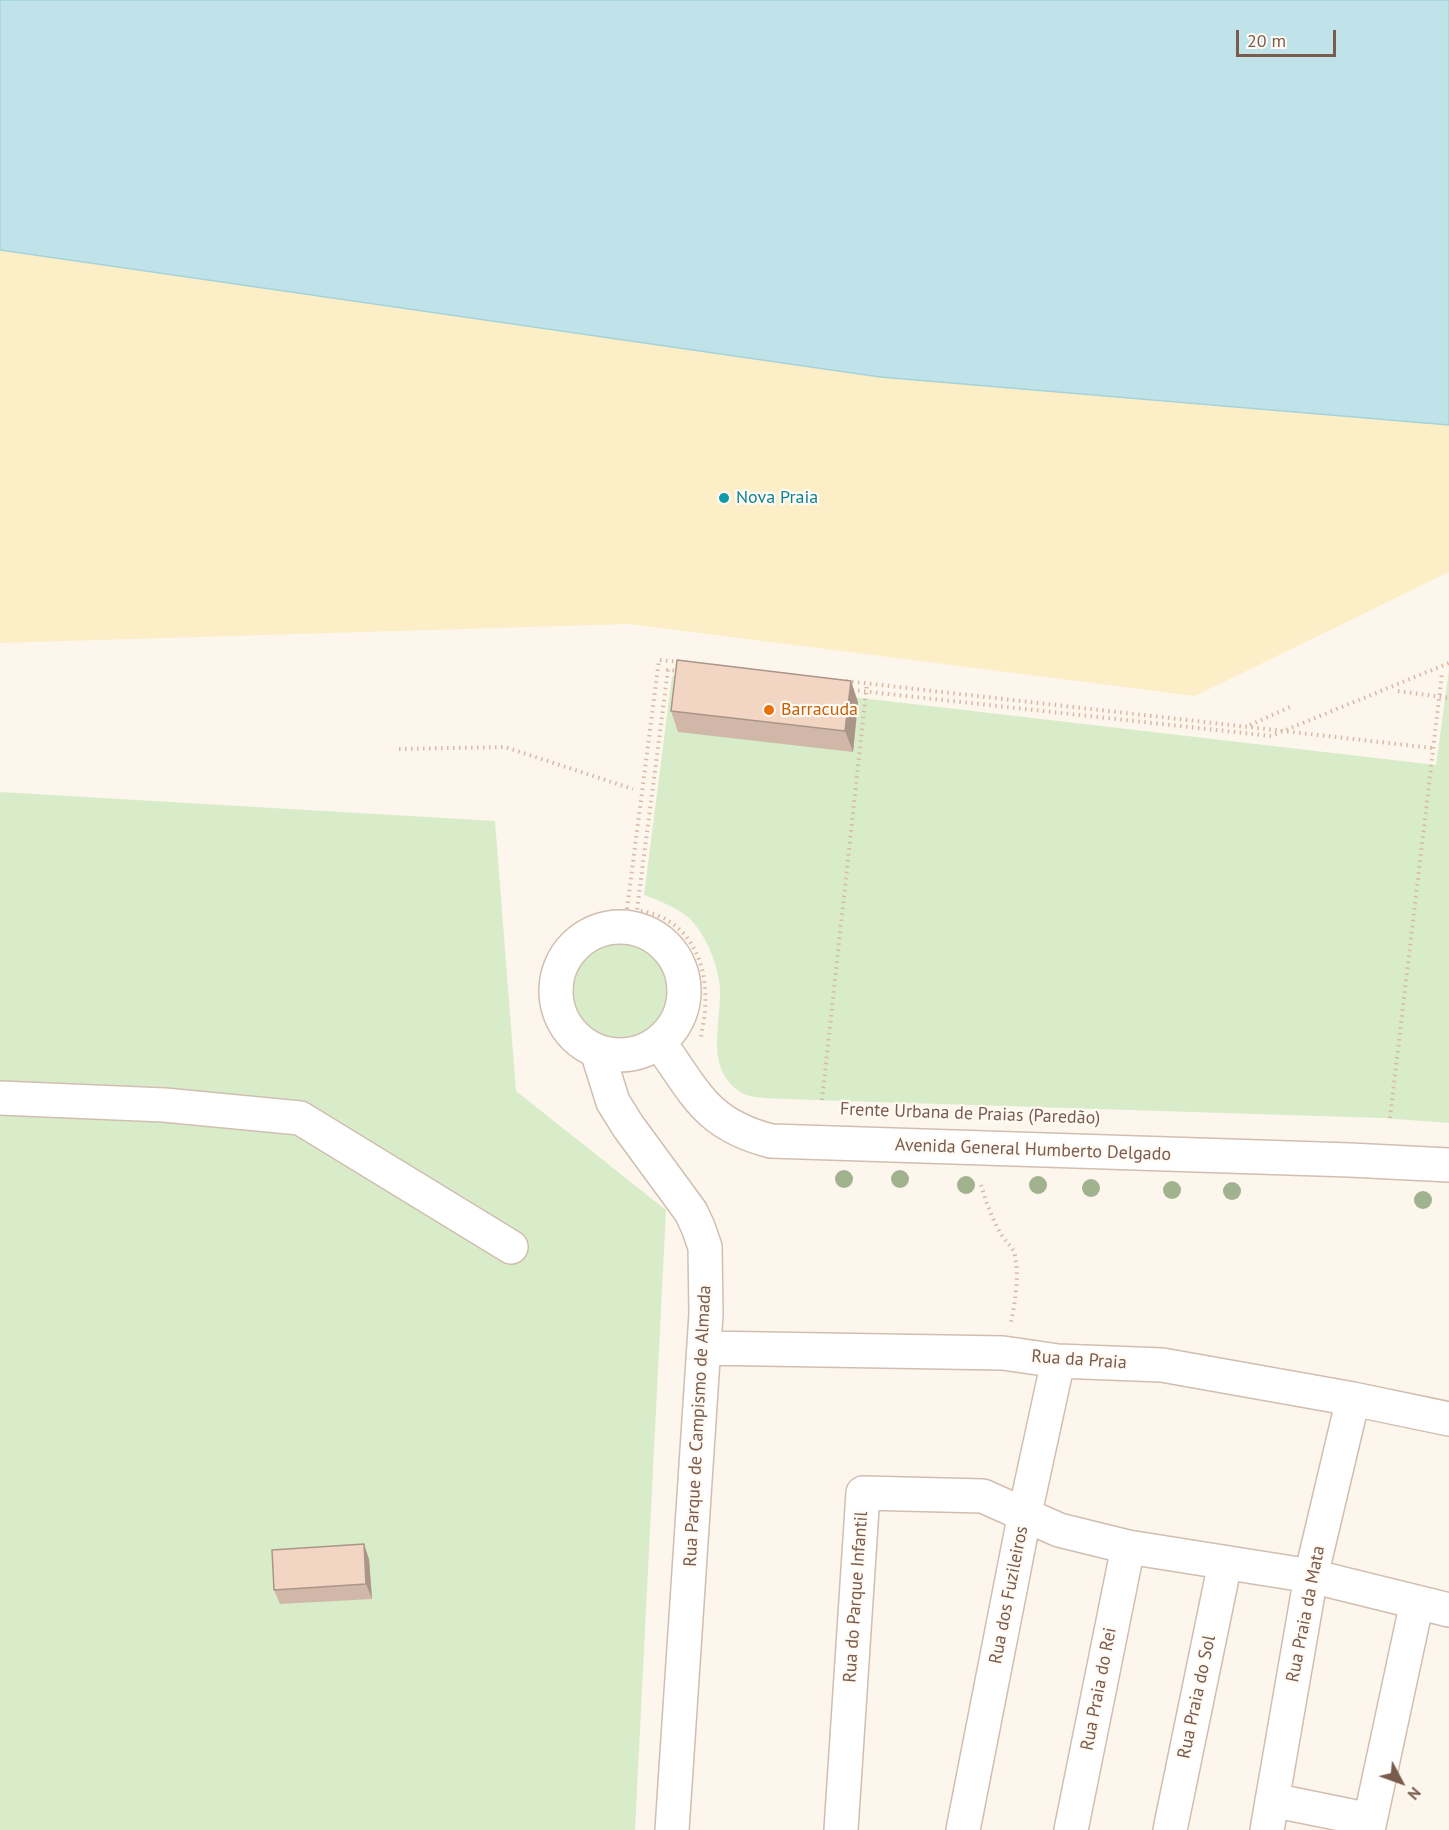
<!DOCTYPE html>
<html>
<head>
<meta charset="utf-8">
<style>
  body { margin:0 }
  #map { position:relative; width:1449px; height:1830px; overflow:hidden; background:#fdf6ec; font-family:"PT Sans",sans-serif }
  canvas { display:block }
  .north { position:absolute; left:1371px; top:1752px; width:60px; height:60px; -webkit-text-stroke:4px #fffaf3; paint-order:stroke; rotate:131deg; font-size:16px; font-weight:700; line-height:24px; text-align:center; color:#7a5c4d }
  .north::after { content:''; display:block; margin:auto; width:21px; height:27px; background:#7a5c4d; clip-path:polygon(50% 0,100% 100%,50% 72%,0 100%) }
  .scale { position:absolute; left:1236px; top:30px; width:100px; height:27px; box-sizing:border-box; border:3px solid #7a5c4d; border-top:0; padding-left:8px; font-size:18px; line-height:21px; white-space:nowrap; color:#7a5c4d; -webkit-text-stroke:4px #fffaf3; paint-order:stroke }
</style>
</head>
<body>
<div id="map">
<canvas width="1449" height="1830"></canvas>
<div class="north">N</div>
<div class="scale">20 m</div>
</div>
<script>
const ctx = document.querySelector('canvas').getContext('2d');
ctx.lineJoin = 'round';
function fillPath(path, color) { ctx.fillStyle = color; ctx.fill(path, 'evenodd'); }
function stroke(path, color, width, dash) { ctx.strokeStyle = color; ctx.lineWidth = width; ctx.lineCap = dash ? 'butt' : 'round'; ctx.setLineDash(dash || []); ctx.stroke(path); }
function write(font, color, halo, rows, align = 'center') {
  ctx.font = font + ' "PT Sans",sans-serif'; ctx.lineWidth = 4.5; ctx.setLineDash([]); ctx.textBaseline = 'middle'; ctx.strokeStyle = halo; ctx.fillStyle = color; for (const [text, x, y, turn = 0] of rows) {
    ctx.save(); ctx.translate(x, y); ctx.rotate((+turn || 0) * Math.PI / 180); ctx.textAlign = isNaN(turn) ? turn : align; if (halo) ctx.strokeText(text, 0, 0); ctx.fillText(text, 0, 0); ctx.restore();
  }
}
fillPath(new Path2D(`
  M1449 670V1123L1382 1118 813 1100C797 1099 756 1100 744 1094 700 1070 725 1017 719 980 715 958 705 934 689 918 676 907 660 901 644 895L672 676 1436 765Z
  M0 792 495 821 516 1091 666 1210 635 1830H0Z
  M570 991a50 50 0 1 1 100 0a50 50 0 1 1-100 0Z`), '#d8ecc9');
fillPath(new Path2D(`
  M0 250 880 377 1449 425V572L1195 696 629 624 0 643Z`), '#fcefc7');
const water = new Path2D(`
  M0 0H1449V425L880 377 0 250Z`);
fillPath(water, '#bfe3e8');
stroke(water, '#a5d3da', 1.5);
const minor = new Path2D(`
  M556 991a64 64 0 1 1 128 0a64 64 0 1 1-128 0Z
  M659 1042C696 1093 705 1124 771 1141L1350 1160 1449 1165
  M597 1051 613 1102 628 1126 691 1212 698 1227 705 1247 706 1314 672 1830
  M0 1098 164 1105 300 1118 511 1247
  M704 1348 1003 1353 1058 1361 1162 1365 1353 1399 1449 1419
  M1272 1800 1370 1820
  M841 1830 863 1493 983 1496 1059 1530 1128 1547 1311 1576 1449 1610
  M963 1830 1025 1513 1058 1361
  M1071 1830 1128 1547
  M1170 1830 1225 1563
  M1267 1830 1311 1576 1353 1399
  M1368 1830 1417 1602`);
stroke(minor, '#d1beb0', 36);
stroke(new Path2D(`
  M680 671 668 670 637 910C644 912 652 913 659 916 696 932 708 972 705 1009 705 1020 701 1030 701 1041
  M846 681 1432 748
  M852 690 1271 736 1449 663
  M1398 691 1449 698
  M1250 725 1290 707
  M399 749 505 747 633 789
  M627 909 659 660 680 662
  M822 1100 867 683
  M1390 1118 1442 673
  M981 1185C986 1202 993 1222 1003 1237 1007 1243 1011 1246 1014 1252 1020 1271 1015 1304 1011 1322`), '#d9b8a5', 4, [1.5, 4.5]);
stroke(minor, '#fff', 33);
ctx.fillStyle = '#a0b28e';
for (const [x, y] of [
  [844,1179],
  [900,1179],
  [966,1185],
  [1038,1185],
  [1091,1188],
  [1172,1190],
  [1232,1191],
  [1423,1200]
]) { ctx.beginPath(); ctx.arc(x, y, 9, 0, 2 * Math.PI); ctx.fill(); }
fillPath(new Path2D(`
  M858 702 853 752 678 732 671 711Z
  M369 1559 372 1599 280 1604 274 1590Z`), '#d1b7a8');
fillPath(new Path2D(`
  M851 681 858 702 853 752 845 731Z
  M364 1544 369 1559 372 1599 366 1584Z`), '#aa9588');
const building = new Path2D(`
  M677 660 851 681 845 731 671 711Z
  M364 1544 366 1584 274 1590 272 1550Z`);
fillPath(building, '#f3d5c3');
stroke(building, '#aa9588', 1.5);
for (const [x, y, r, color] of [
  [724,498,6,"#0f9aa8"],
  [769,710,6,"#e8710a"]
]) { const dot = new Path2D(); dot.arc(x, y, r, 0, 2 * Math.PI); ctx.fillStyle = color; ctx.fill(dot); stroke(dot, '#fffaf3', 2); }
write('18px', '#0d838f', '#fffaf3', [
  ["Nova Praia",736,498]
], 'left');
write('18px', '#c56008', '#fffaf3', [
  ["Barracuda",781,710]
], 'left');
write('18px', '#7a5c4d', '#fffaf3', [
  ["Frente Urbana de Praias (Paredão)",970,1114,2],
  ["Avenida General Humberto Delgado",1033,1150,2],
  ["Rua da Praia",1079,1360,4],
  ["Rua Parque de Campismo de Almada",698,1426,-87],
  ["Rua dos Fuzileiros",1009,1595,-79],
  ["Rua do Parque Infantil",856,1597,-86],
  ["Rua Praia da Mata",1306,1614,-79],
  ["Rua Praia do Rei",1099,1689,-79],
  ["Rua Praia do Sol",1197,1697,-78]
]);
</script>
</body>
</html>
